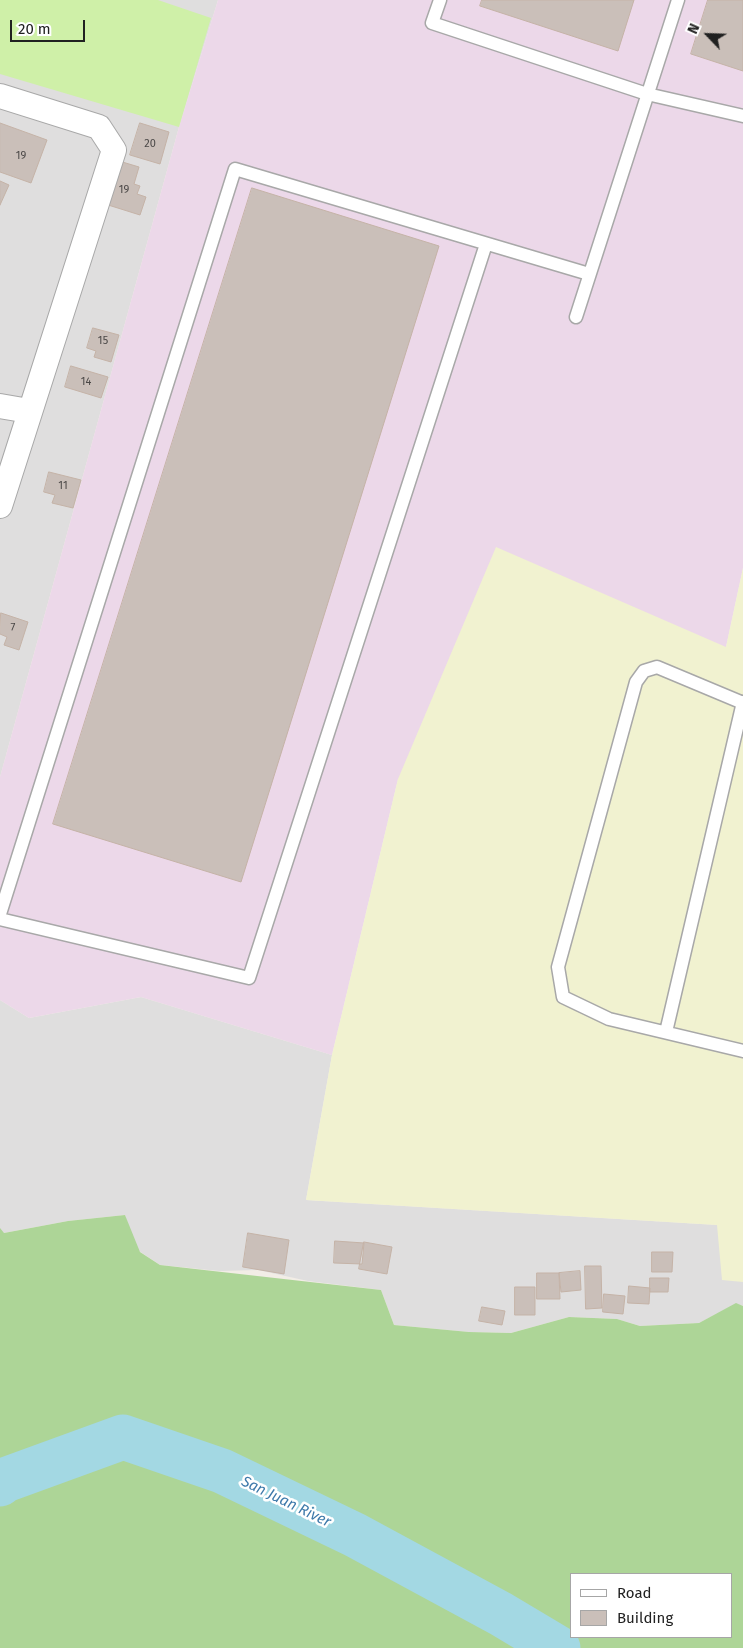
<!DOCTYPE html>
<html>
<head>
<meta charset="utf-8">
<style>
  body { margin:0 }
  #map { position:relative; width:743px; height:1648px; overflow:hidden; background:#f2ede6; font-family:"Fira Sans",sans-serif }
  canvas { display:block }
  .legend { position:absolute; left:570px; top:1573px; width:162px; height:65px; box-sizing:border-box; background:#fff; border:1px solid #a6a6a6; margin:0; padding:6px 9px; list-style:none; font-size:15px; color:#212121 }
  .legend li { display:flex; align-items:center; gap:10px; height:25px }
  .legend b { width:25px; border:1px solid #a6a6a6 }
  .north { position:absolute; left:683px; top:10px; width:50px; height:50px; -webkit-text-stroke:4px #fff; paint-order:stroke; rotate:294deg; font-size:14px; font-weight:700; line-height:20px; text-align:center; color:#212121 }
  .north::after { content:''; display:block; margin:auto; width:18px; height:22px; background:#212121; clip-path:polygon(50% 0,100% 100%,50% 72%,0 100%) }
  .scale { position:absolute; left:10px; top:20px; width:75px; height:22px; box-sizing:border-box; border:2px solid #212121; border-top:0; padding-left:6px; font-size:15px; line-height:18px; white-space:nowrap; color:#212121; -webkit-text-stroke:4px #fff; paint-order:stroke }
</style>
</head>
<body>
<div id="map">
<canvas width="743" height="1648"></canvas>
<ul class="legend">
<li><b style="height:6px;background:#fff"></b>Road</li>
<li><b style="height:14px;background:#cabfb9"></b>Building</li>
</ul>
<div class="north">N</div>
<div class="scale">20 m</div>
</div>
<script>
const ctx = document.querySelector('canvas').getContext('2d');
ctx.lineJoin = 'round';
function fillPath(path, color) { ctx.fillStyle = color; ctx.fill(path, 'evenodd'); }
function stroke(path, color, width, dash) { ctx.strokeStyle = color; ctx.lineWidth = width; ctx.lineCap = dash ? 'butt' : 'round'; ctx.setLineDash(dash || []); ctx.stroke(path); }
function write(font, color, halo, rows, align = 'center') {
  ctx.font = font + ' "Fira Sans",sans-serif'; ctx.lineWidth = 5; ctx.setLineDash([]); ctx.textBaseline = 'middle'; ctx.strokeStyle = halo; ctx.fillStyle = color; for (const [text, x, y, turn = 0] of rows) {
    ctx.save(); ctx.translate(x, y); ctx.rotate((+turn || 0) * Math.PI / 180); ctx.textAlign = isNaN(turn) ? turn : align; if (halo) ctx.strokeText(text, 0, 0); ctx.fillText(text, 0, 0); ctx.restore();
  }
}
fillPath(new Path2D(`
  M0 0H218L179 127 0 777Z
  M141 997 332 1055 306 1200 718 1225 743 1248V1306L736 1304 699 1323 640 1326 617 1319 569 1317 511 1333 469 1332 394 1325 381 1290 308 1281 258 1270 219 1271 160 1265 136 1249 125 1215 68 1221 4 1233 0 1243V1000L29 1018Z`), '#dfdede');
fillPath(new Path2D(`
  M218 0H743V568L726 647 398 779 332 1055 141 997 29 1018 0 1000V777L179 127Z`), '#ecd8e9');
fillPath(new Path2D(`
  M496 547 726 647 743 568V1282L722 1280 717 1225 306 1200 332 1055 398 779Z`), '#f1f2d0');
fillPath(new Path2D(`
  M0 0H158L211 18 179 127 0 74Z`), '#cff0a8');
fillPath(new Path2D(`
  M125 1215 140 1252 160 1265 381 1290 394 1325 469 1332 511 1333 569 1317 617 1319 640 1326 699 1323 736 1303 743 1306V1648H0V1228L4 1233 68 1221ZM732 1574V1637H572V1574Z`), '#add597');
stroke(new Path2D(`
  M0 1484 5 1480 123 1437 222 1471 355 1535 501 1614 558 1648`), '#a3d8e3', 45);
const building = new Path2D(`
  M482 0H634L618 51 480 6Z
  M708 0H743V71L691 54Z
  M0 123 47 140 31 183 0 172Z
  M140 123 169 132 160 164 130 155Z
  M119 161 139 167 134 184 140 186 137 194 146 197 140 215 105 204Z
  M0 181 9 185 0 205Z
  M252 188 439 246 241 882 53 824Z
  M93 328 119 335 111 362 94 357 96 351 87 348Z
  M71 366 108 377 101 398 65 387Z
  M49 472 81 480 73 508 52 503 55 495 44 492Z
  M1 613 28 622 19 650 4 645 7 637 0 634Z
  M248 1233 289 1240 284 1274 243 1267Z
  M335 1241 364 1243 362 1264 334 1263Z
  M364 1242 392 1247 387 1274 359 1269Z
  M652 1252H673L672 1272H652Z
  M585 1266H601L602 1308 586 1309Z
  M580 1271 581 1290 561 1292 559 1273Z
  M537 1273H559L560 1299H537Z
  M650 1278H669L668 1292H650Z
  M629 1286 650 1288 649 1304 628 1303Z
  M515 1287H535V1315H515Z
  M604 1294 625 1296 623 1314 603 1312Z
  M482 1307 505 1311 502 1325 479 1321Z`);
fillPath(building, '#cabfb9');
stroke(building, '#c5b3a7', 1);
const lane = new Path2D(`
  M440 0 432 23 647 94 743 116
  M576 317 678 0
  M743 703 657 667 644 671 636 682 558 967 563 997 609 1019 743 1051
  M0 914 235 169 589 274
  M0 919 249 978 486 244
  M666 1032 743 702`);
const street = new Path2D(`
  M0 96 99 127 114 150 0 506
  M0 406 29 411`);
stroke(lane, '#a8a8a8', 15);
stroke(street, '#a8a8a8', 26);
stroke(lane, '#fff', 12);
stroke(street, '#fff', 24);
write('11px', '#4b4847', null, [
  ["20",150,144],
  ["19",21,156],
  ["19",124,190],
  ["15",103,341],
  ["14",86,382],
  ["11",63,486],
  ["7",13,628]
]);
write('italic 15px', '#3d79aa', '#fff', [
  ["San Juan River",286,1502,26]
]);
</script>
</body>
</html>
